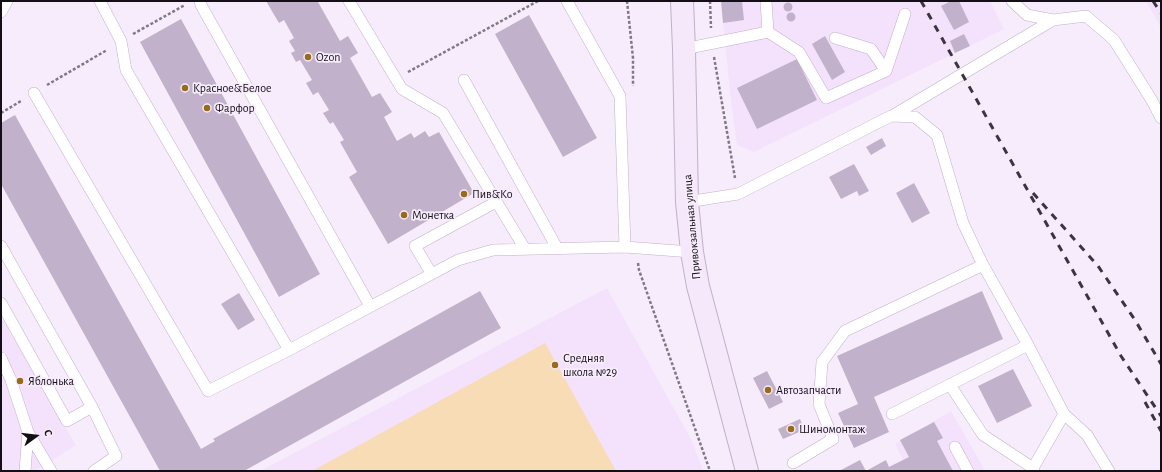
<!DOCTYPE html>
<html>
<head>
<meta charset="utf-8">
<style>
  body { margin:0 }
  #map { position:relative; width:1162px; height:472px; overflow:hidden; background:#f7ecfc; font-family:"Alegreya Sans",sans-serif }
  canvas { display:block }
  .frame { position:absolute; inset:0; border:2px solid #140e17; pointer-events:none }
  .north { position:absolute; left:16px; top:416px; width:40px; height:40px; -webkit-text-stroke:3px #f7ecfc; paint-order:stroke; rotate:75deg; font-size:11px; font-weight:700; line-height:16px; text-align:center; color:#140e17 }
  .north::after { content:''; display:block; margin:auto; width:14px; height:18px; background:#140e17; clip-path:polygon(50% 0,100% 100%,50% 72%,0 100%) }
</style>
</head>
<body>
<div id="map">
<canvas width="1162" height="472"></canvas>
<div class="frame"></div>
<div class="north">С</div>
</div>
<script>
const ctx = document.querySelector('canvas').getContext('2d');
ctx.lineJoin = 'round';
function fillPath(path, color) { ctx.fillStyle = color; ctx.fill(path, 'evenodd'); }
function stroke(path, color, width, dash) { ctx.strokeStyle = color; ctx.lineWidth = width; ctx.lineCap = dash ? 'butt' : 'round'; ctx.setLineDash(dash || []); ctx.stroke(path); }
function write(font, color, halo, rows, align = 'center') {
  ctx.font = font + ' "Alegreya Sans",sans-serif'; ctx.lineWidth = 3.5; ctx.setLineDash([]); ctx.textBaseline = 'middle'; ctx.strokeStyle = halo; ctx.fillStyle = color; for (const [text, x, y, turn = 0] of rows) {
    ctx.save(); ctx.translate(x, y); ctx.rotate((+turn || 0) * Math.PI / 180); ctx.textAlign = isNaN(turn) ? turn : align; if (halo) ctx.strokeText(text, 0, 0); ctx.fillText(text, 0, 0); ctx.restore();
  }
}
fillPath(new Path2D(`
  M721 1H990L1004 29 754 152 737 145 730 93Z
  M1146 1H1161V28Z
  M607 288 692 441 703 471H260Z
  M1 317 76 445 38 469 39 471H1Z
  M951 411 982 465 984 471H866L886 460 889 467 903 460 895 444Z`), '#f4e2fc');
fillPath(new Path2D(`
  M545 343 616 471H314V470Z`), '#f7dcb5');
fillPath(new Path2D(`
  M266 1H320L318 2 340 41 348 36 358 53 350 58 372 97 380 93 392 112 384 117 397 141 411 133 414 138 425 131 429 137 439 132 474 193 388 244 349 177 357 172 340 142 344 140 333 122 330 124 323 113 329 110 318 92 313 95 306 83 312 80 300 60 296 62 291 53 295 51 289 41 294 38 284 20 279 23Z
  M721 1H742L744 20 723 23Z
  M951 1H959L969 22 954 30 941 6Z
  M783.5 7a4.5 4.5 0 1 1 9 0a4.5 4.5 0 1 1-9 0Z
  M786.5 17a4.5 4.5 0 1 1 9 0a4.5 4.5 0 1 1-9 0Z
  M529 15 597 138 563 157 495 34Z
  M181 19 320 274 279 297 140 42Z
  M964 34 970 46 955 53 950 41Z
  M825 36 845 72 832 80 812 44Z
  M797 59 817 100 757 129 737 88Z
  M15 115 201 449 215 441 213 439 480 291 501 328 244 471H160L1 184V123Z
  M882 138 886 146 871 155 866 147Z
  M854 164 869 191 859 196 857 191 841 199 829 177Z
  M914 183 930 213 912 223 896 193Z
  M982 291 1003 339 874 397 889 432 854 448 838 413 858 404 837 356Z
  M239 293 255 320 238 330 221 304Z
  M1013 369 1032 406 997 423 978 386Z
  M767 371 783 402 769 409 753 378Z
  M800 419 804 430 783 439 778 429Z
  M934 422 943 438 937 441 953 471H866L886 460 889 467 909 457 900 440Z
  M860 460 866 471H839Z`), '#c2b1ca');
const lane = new Path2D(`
  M100 1 121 41 126 70 289 350
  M200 1 201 5 370 306
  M349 1 402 89 443 113 525 249
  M567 1 620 96 625 247
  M766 1 768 32
  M1012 1 1027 15 1053 20
  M1 12 7 1
  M835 38 871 49 886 71
  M684 49 768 32 799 52 826 98 886 71 905 14
  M464 80 557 248
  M34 93 208 391 289 350 458 260 493 250 625 247 692 252
  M892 116 1053 20 1086 16 1114 40 1151 99 1161 118
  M687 202 738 194 891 116 915 117 937 135 963 223 983 265 1028 345 1064 414 1087 435 1109 471
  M1 246 92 407 116 456 94 471
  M431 273 415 246 496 202
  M1 303 67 421 92 407
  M1 358 11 380 28 432 25 471
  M950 385 983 435 1033 468
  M892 414 1028 345
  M28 432 51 471
  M955 447 968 471
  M793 463 833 439 819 404 822 362 845 331 983 265
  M1034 471 1033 468 1064 414`);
const secondary = new Path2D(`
  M682 1 684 49 687 202 692 252 698 286 747 471`);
stroke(lane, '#c1b0c9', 12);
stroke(secondary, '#c1b0c9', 24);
stroke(new Path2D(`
  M627 1 633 58V86
  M710 1 711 28
  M133 34 185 5
  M714 57 735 178
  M408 72 538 1
  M47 85 107 50
  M1 113 21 101
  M638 263 639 270 710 471`), '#807884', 2.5, [3, 2]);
stroke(lane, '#fff', 11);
stroke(secondary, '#f4e8fa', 22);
stroke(new Path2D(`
  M921 1 1121 356 1161 416
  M1153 1 1161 13
  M1033 193 1098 266 1135 320 1161 364
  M1145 402 1161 431`), '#3c3540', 3, [7, 7]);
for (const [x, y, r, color] of [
  [308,57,4,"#976b19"],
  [185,88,4,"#976b19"],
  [207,108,4,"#976b19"],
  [464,194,4,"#976b19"],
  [404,215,4,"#976b19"],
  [555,365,4,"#976b19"],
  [20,381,4,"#976b19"],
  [768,390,4,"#976b19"],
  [791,429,4,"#976b19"]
]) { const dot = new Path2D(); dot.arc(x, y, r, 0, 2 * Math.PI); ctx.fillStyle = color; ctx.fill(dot); stroke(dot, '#f7ecfc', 1.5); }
write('12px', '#140e17', '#f7ecfc', [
  ["Ozon",316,57],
  ["Красное&Белое",193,88],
  ["Фарфор",215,108],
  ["Пив&Ко",472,194],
  ["Монетка",412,215],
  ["Средняя",563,358],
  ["школа №29",563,372],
  ["Яблонька",28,381],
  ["Автозапчасти",776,390],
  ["Шиномонтаж",799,429]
], 'left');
write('12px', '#140e17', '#f7ecfc', [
  ["Привокзальная улица",692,227,-95]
]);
</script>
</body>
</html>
